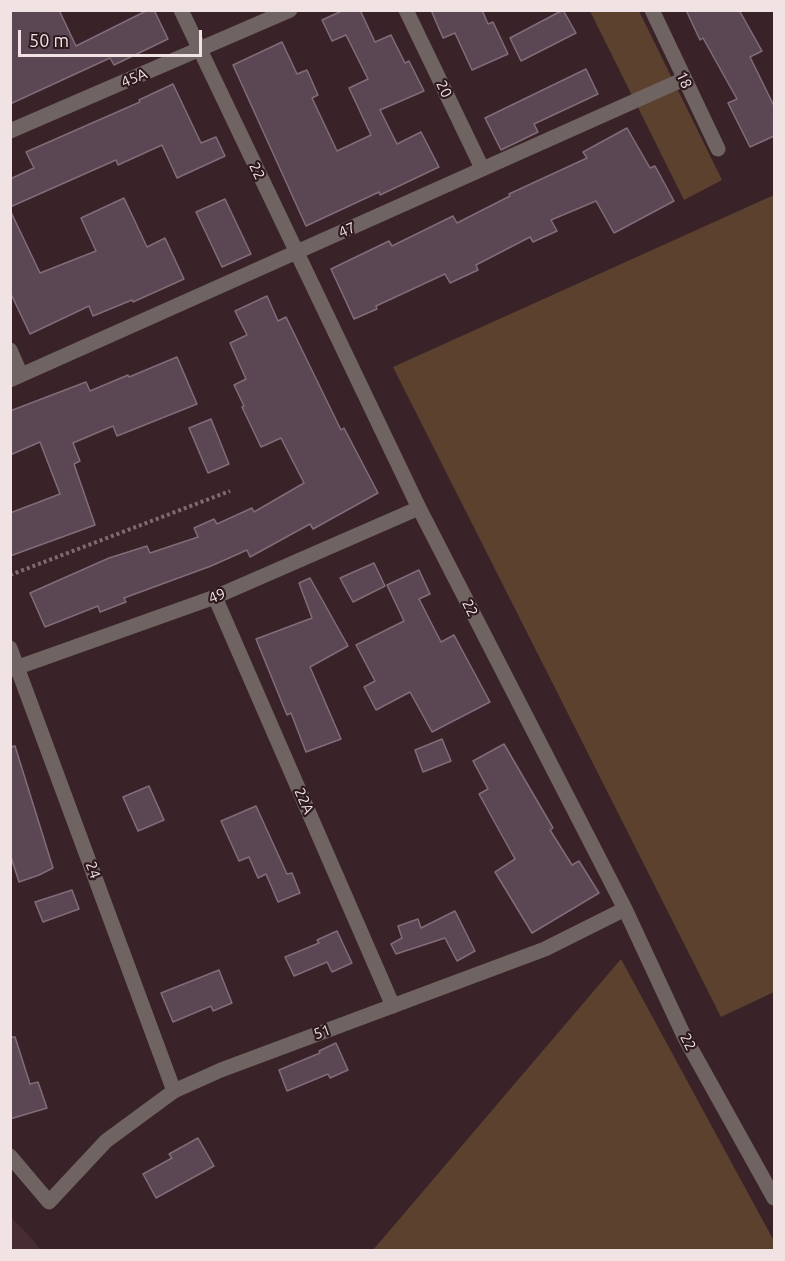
<!DOCTYPE html>
<html>
<head>
<meta charset="utf-8">
<style>
  body { margin:0 }
  #map { position:relative; width:785px; height:1261px; overflow:hidden; background:#392328; font-family:Ubuntu,sans-serif }
  canvas { display:block }
  .frame { position:absolute; inset:0; border:12px solid #f1e2e4; pointer-events:none }
  .scale { position:absolute; left:18px; top:30px; width:184px; height:27px; box-sizing:border-box; border:3px solid #f1e2e4; border-top:0; padding-left:8px; font-size:18px; line-height:21px; white-space:nowrap; color:#f1e2e4; -webkit-text-stroke:4px #2e1a1e; paint-order:stroke }
</style>
</head>
<body>
<div id="map">
<canvas width="785" height="1261"></canvas>
<div class="frame"></div>
<div class="scale">50 m</div>
</div>
<script>
const ctx = document.querySelector('canvas').getContext('2d');
ctx.lineJoin = 'round';
function fillPath(path, color) { ctx.fillStyle = color; ctx.fill(path, 'evenodd'); }
function stroke(path, color, width, dash) { ctx.strokeStyle = color; ctx.lineWidth = width; ctx.lineCap = dash ? 'butt' : 'round'; ctx.setLineDash(dash || []); ctx.stroke(path); }
function write(font, color, halo, rows, align = 'center') {
  ctx.font = font + ' Ubuntu,sans-serif'; ctx.lineWidth = 4.5; ctx.setLineDash([]); ctx.textBaseline = 'middle'; ctx.strokeStyle = halo; ctx.fillStyle = color; for (const [text, x, y, turn = 0] of rows) {
    ctx.save(); ctx.translate(x, y); ctx.rotate((+turn || 0) * Math.PI / 180); ctx.textAlign = isNaN(turn) ? turn : align; if (halo) ctx.strokeText(text, 0, 0); ctx.fillText(text, 0, 0); ctx.restore();
  }
}
fillPath(new Path2D(`
  M10 1216 33 1240 40 1250H11Z`), '#482c33');
fillPath(new Path2D(`
  M590 11H639L722 180 684 200Z
  M774 195V992L721 1017 393 367Z
  M621 959 774 1241V1250H373Z`), '#5c412f');
const building = new Path2D(`
  M10 10H59L76 46 148 10H154L168 39 114 65 110 58 10 104Z
  M344 10H360L375 42 391 35 405 63 409 61 424 91 380 110 397 144 421 132 439 167 380 195 379 192 306 226 233 65 282 42 297 74 307 70 318 95 312 98 337 151 371 135 349 88 368 79 346 35 332 41 322 20Z
  M431 10H482L488 24 493 22 508 54 472 70 455 33 443 38Z
  M563 10 576 33 521 61 510 38Z
  M686 10H739L762 51 750 57 774 106V136L750 147 728 103 737 99 703 38 700 40Z
  M586 69 598 94 534 124 538 132 501 150 485 118Z
  M173 84 201 143 216 137 225 156 177 178 162 145 118 165 116 160 10 207V179L34 168 26 152 140 102 139 100Z
  M627 128 650 168 655 166 674 201 614 233 596 201 551 220 557 231 533 242 530 237 476 265 478 270 450 283 445 274 376 306 377 309 354 319 331 269 389 241 392 246 453 216 457 223 510 196 509 194 587 158 583 152Z
  M124 198 147 247 165 238 184 279 133 302 132 300 93 316 89 306 30 334 10 292V210L40 273 96 251 81 218Z
  M225 199 251 254 222 267 196 212Z
  M267 296 278 321 286 317 341 430 344 428 378 493 313 529 310 524 250 557 247 550 211 566 124 598 126 602 100 612 98 606 45 627 30 593 109 558 147 546 150 553 198 537 194 528 214 519 217 524 252 508 254 512 304 483 281 438 261 447 242 407 244 406 234 385 246 379 230 343 247 335 235 311Z
  M177 357 197 404 117 436 113 426 73 443 80 461 74 464 95 525 10 556V513L60 494 40 442 10 455V411L86 382 90 391 128 375 129 377Z
  M211 419 229 464 208 473 189 428Z
  M374 563 385 586 353 602 340 578Z
  M419 570 430 594 419 599 441 642 454 635 490 702 432 732 410 692 376 710 364 687 375 681 356 645 404 621 387 585Z
  M310 578 348 646 310 667 341 739 306 752 291 713 287 715 256 639 312 618 299 583Z
  M442 739 451 761 423 772 415 750Z
  M504 744 553 828 550 830 572 865 579 861 599 893 532 933 495 872 515 859 479 794 488 789 473 761Z
  M15 746 53 868 39 875 19 882 10 854V747Z
  M149 786 164 820 138 831 123 797Z
  M256 806 287 874 292 873 300 893 278 902 266 874 258 878 249 857 239 861 221 821Z
  M72 890 79 909 43 922 35 902Z
  M455 911 475 951 457 961 445 938 396 954 391 944 402 938 398 926 418 919 421 928Z
  M337 931 352 963 332 972 327 962 294 976 285 957 319 943 317 940Z
  M219 970 232 1003 213 1011 211 1006 173 1022 161 993Z
  M10 1037H15L30 1084 38 1082 47 1108 10 1119Z
  M336 1043 348 1070 330 1078 328 1074 287 1091 279 1070 320 1053 319 1051Z
  M198 1138 214 1166 156 1198 143 1174 172 1158 169 1154Z`);
fillPath(building, '#5b4754');
stroke(building, '#826c7a', 1.5);
stroke(new Path2D(`
  M10 575 230 491`), '#806c70', 4, [3, 3]);
stroke(new Path2D(`
  M181 10 419 508 625 909 685 1038 774 1198
  M406 10 482 168
  M652 10 718 149
  M10 131 290 10
  M10 350 21 375
  M10 380 684 79
  M215 597 393 1006
  M10 648 174 1091
  M10 670 215 597 419 508
  M10 1156 49 1202 106 1141 174 1091 221 1070 545 949 625 909`), '#706462', 15);
write('15px', '#f1e2e4', '#2e1a1e', [
  ["45A",134,78,-23],
  ["18",684,80,65],
  ["20",444,89,64],
  ["22",257,171,64],
  ["47",347,230,-24],
  ["49",217,596,-22],
  ["22",470,608,63],
  ["22A",304,801,66],
  ["24",93,870,70],
  ["51",322,1032,-20],
  ["22",688,1042,62]
]);
</script>
</body>
</html>
